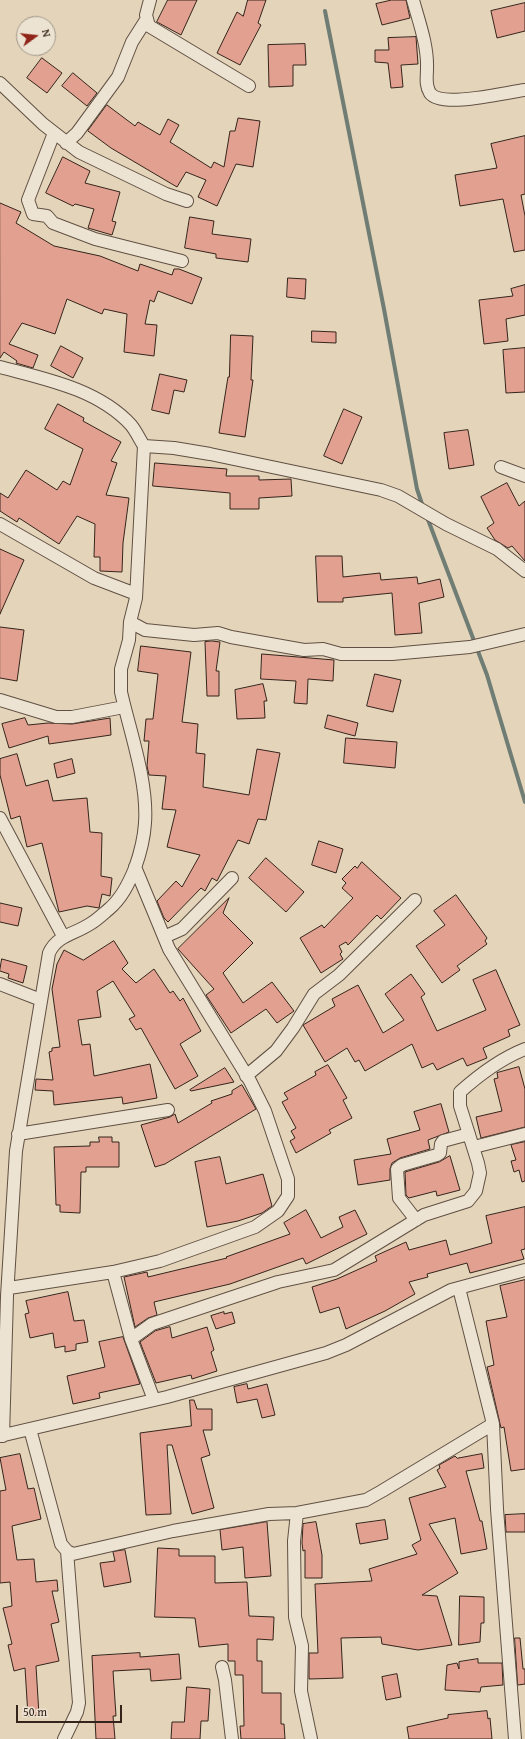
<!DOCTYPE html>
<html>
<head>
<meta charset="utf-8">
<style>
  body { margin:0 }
  #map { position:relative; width:525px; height:1739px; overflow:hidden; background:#e3d4ba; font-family:"Gentium Book Plus",serif }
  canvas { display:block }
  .north { position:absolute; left:16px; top:16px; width:40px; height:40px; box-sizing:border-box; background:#ede3d2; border:1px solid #a39789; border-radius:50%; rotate:75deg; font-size:11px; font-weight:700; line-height:16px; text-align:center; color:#35241b }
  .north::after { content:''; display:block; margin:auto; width:14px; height:18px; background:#8f2418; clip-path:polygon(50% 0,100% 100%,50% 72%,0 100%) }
  .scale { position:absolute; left:16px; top:1705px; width:106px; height:18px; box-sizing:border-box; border:2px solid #35241b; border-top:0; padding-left:5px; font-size:12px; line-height:14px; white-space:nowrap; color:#35241b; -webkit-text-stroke:3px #ede3d2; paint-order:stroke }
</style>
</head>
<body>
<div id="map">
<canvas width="525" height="1739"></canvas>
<div class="north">N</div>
<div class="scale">50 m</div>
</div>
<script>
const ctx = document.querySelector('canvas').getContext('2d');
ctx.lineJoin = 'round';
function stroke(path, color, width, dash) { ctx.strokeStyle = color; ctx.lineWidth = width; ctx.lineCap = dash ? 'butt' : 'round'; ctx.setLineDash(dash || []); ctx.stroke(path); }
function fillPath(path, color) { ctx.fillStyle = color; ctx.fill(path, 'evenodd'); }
stroke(new Path2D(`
  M325 11 384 309 417 489 423 507
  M427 517 487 675 525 802`), '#6f7d74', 4);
const building = new Path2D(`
  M168 0H197L181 35 157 22Z
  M248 0H266L258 23 261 25 240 65 217 53 237 12 243 16Z
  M392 0H406L410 18 382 25 376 4Z
  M525 3V31L497 38 491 11Z
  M416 37 418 64 401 65 403 87 391 88 388 63 375 62V50H389L388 38Z
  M305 44 306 65H293V86L269 87 268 45Z
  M42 58 62 73 47 93 27 78Z
  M73 73 97 93 87 106 62 86Z
  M107 105 135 126 138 122 160 135 168 119 179 125 170 142 211 168 214 162 224 167 230 131H235L238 118 260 121 253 167 236 164 217 206 198 197 206 180 186 172 177 187 111 148 88 131Z
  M525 136V194L521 195 525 216V250L514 252 503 199 460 206 455 175 497 168 491 144Z
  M63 157 90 171 85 183 120 192 112 221 116 222 112 235 88 228 94 209 75 204 73 206 46 193Z
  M0 203 21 212 16 223 54 246 100 256 138 271 140 264 172 275 174 269H179L202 278 192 304 158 291 154 302 150 300 145 324 157 325 154 356 124 352 127 314 104 309 102 314 67 299 55 334 22 323 9 344 38 355 33 368 16 363 17 361 4 352 0 358Z
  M190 217 214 221 212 234 251 239 248 262 216 258V254L185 248Z
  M288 278 306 279 305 299 287 297Z
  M525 285V315L506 319 508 341 484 344 479 300 513 296 511 289Z
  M312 331 336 332V343L312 342Z
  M231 335 253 336 251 380H253L245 437 219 433 228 377H229Z
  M61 346 83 358 73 378 51 366Z
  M525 348V392L506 393 503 350Z
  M160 374 187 380 184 392 174 390 169 414 152 410Z
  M58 404 84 418 83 421 121 442 111 461 117 463 106 495 129 498 123 543 122 572 100 571V557H94L95 524 77 516 59 544 19 518 17 522 0 511V493L8 498 26 470 57 490 63 481 70 485 83 449 45 429Z
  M344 409 362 417 342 464 324 456Z
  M468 430 474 465 449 469 444 433Z
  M155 463 227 469 226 476H259V480L291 479 292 496 259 498V509H230V493L153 486Z
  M507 483 519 506 525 501V561L512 546 508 548 495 540 487 528 494 523 481 497Z
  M0 549 24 560 0 614Z
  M316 556H342L343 577 380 573 381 580 417 577 418 584 440 579 444 597 419 603 422 633 395 635 392 593 343 598V602H318Z
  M0 627 24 630 17 681 0 678Z
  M212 641 220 642 216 671H219V696H207L205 642Z
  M141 646 191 652 182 722 198 724 196 753 205 754 203 787 249 795 257 749 280 753 266 820 258 819 249 844 238 840 217 881 212 878 205 891 201 888 168 922 164 918 157 901 176 881 182 887 200 855 167 847 176 810 162 809 166 776 149 775 147 766 149 741H144L146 719H153L158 674 138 671Z
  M262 654 334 660 333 681 308 679 307 704 294 703 296 681 261 679Z
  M375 674 401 680 393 712 367 706Z
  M263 684 267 701H264L265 718 237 719 235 690Z
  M328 715 358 723 355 736 325 728Z
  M25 718 28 725 48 723 72 724 110 718 111 735 49 744 48 736 9 748 2 724Z
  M346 738 397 742 395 768 344 763Z
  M17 754 26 786 48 780 53 801 87 798 90 832 102 833 101 876 112 878 110 896 102 894 99 908 87 906 59 912 42 843 27 847 20 816 11 819 0 775V759Z
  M72 759 75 773 57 778 54 764Z
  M319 841 343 849 336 873 312 865Z
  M266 858 304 892 286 912 249 878Z
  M362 862 401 898 381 919 377 915 348 945 346 942 339 946 342 952 340 954 343 959 321 973 300 938 322 925 324 928 353 898 342 888 346 883 342 879 355 866 357 868Z
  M456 895 487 938 485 941 487 944 457 966 460 970 442 983 416 946 445 925 434 911Z
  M229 898 223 913 253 943 223 973 243 1003 272 982 294 1011 277 1023 266 1009 231 1033 206 995 214 989 178 949Z
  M0 903 22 908 18 926 0 922Z
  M114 941 128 963 122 969 136 983 154 969 170 993 173 991 180 1001 183 998 201 1031 180 1044 198 1076 175 1089 141 1028 136 1030 129 1019 135 1016 113 981 97 991 101 1017 78 1020 82 1045 90 1044 94 1076 150 1064 157 1098 123 1104 122 1097 54 1105 53 1091 35 1090 36 1079 53 1080 49 1052 52 1051V1048L60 1047 52 989 57 964 64 950 83 960Z
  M2 959 27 966 23 983 8 978 9 974 0 971Z
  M496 970 520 1025 508 1030 510 1036 483 1048 487 1058 467 1066 463 1058 437 1070 433 1063 422 1068 412 1044 365 1071 359 1060 355 1062 347 1048 325 1062 303 1025 335 1006 332 999 358 985 383 1033 404 1020 385 994 411 974 425 994 421 997 437 1031 486 1010 473 980Z
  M328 1065 347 1098 343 1100 352 1118 329 1130 331 1133 296 1153 290 1141 295 1138 291 1131 296 1128 282 1102 288 1099 284 1093 316 1075 315 1072Z
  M519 1067 525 1089V1127L481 1138 476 1117 502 1111 494 1079 498 1078 497 1073Z
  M225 1068 234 1082 191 1091 190 1090Z
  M242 1085 256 1109 165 1164 155 1167 141 1125 170 1117 175 1114 178 1123 212 1103 211 1101 232 1094V1091Z
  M441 1104 449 1132 428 1140 430 1149 400 1158 392 1163 390 1169V1180L358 1185 354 1160 391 1154 387 1139 420 1130 414 1112Z
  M99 1137H112V1142H119V1167H86V1172H81L80 1213 60 1212V1205H56L54 1147 90 1146V1142H99Z
  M525 1142V1181L522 1182 519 1170 514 1172 511 1161 516 1160 511 1145Z
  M450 1156 460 1190 437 1196 436 1191 409 1198 406 1195 405 1172 439 1162Z
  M220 1157 226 1184 263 1174 272 1206 262 1213 238 1221 207 1227 195 1162Z
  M525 1207V1249L521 1250 524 1259 470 1273 467 1263 427 1274 428 1277 409 1282 415 1294 385 1311 346 1329 339 1307 320 1313 312 1287 337 1279 377 1261 375 1256 406 1242 409 1250 446 1240 450 1255 492 1243 486 1216Z
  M306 1210 321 1238 343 1227 339 1217 355 1210 367 1234 306 1264 303 1258 230 1284 154 1302 157 1315 148 1318 135 1327 124 1277 147 1272 148 1277 227 1258 226 1257 290 1234 284 1223Z
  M525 1280V1469L511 1471 504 1427 501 1428 487 1367 494 1365 486 1321 507 1317 500 1286Z
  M68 1292 74 1321 84 1320 88 1342 76 1344V1350L65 1352V1346L55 1348 53 1333 30 1338 25 1314 29 1313 26 1301Z
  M224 1312V1314L232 1312 235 1323 216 1329 211 1316Z
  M170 1327 172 1338 207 1327 214 1350 211 1352 217 1371 192 1379 191 1375 156 1383 140 1342 155 1331Z
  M123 1337 140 1384 99 1393 100 1398 73 1404 67 1376 105 1367 99 1342Z
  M247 1384 248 1389 267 1384 275 1415 262 1418 257 1399 237 1403 234 1387Z
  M190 1400H194L197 1409H212V1430H203L210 1455 201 1458 214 1508 192 1514 172 1445H167L171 1514 146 1515 140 1433 191 1426Z
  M20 1454 28 1489 34 1488 41 1519 12 1526 17 1560 34 1559 36 1582 57 1580 58 1591H52L59 1622 51 1624 59 1661 36 1666 39 1715 28 1716 25 1668 14 1671 8 1645 12 1644 3 1608 12 1606 10 1582 0 1583V1491L6 1490 0 1458Z
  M482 1454 484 1468 466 1471 480 1521H482L487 1549 461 1554 455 1518 429 1524 458 1573 422 1595 437 1596 452 1645 418 1650 382 1644 381 1637 341 1638 343 1678 309 1679V1653H318L315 1584 372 1581 369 1569 417 1554 412 1545 421 1540 409 1498 446 1487 437 1470 440 1468 439 1465 455 1456 457 1458Z
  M525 1514V1532H506L505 1515Z
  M385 1520 388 1539 360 1544 356 1524Z
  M267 1522 271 1576 245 1578 243 1547 222 1550 220 1530Z
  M316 1522 322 1555V1578H305V1550L303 1551 302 1543 303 1524Z
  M158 1548 179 1549V1556H215V1583L247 1582 249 1616 274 1617 273 1640 257 1639V1661H262V1693H281V1724H284L285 1739H241L240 1726H244L243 1675H235V1661H228V1644L199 1647 195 1618 155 1617Z
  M125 1550 131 1582 104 1587 100 1563 115 1561 113 1552Z
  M460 1596 484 1597V1623H481L480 1642 459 1645Z
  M515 1638H520L523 1669H525V1684L518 1685Z
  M140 1653V1657L179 1654 181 1679 151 1681 150 1669 113 1671 116 1716H113L115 1739H96L92 1656Z
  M478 1659V1663H502L503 1685 481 1687 480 1692 445 1690 447 1665 457 1663 459 1669V1662Z
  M397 1674 401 1697 386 1700 382 1677Z
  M187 1687 210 1689 208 1721H201L200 1739H171L172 1722H184Z
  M487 1711 488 1719 490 1718 492 1739H409L407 1727 448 1718V1715Z`);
fillPath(building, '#e2a090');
stroke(building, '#35241b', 1);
const minor = new Path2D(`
  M150 0 146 15 149 26 249 86
  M413 0C419 22 428 46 427 69 427 77 425 85 430 93 441 109 507 92 525 90
  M0 83 43 124 79 152 166 194 187 201
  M54 133 28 200 33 214 47 216 53 223 95 239 182 261
  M66 143 77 133 118 77 132 42 146 20
  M0 367C45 379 98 389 131 425 136 431 140 440 144 446L174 448 210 454 381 490 398 496 446 524 497 549 525 571
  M501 467 525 476
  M0 524 94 578 136 594
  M130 622 145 630 194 635 218 633 231 637 304 650 323 649 341 654H392L470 647 525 634
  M0 700 56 717H72L124 707
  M0 818 63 936
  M164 937 182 929 232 878
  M0 984 41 1000
  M246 1076 276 1051 293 1028 314 994 339 975 415 900
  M18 1134 168 1110
  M474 1147 525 1134
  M416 1220 399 1198 397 1169 402 1165 437 1155 440 1153 441 1144 443 1141 469 1134
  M113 1272 131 1339 154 1400
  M9 1288 113 1272 160 1261 255 1227 278 1211 288 1196V1179L265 1111 250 1081 169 949 135 867
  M459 1288 493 1424 497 1509 515 1739
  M131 1339 152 1324 278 1282 334 1270 424 1215 468 1201 476 1191 480 1173 478 1163 460 1106V1092C480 1074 500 1059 525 1049
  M30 1429 61 1544 67 1551 73 1554 173 1531 269 1514 297 1513 366 1500 382 1491 493 1424
  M0 1436 167 1397 326 1353 346 1345 451 1290 525 1270
  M3 1436 7 1296 16 1151 49 953C57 935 75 934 90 924 97 920 103 914 109 909 122 898 129 883 135 868 140 854 144 839 145 823 148 782 130 732 121 692V669L129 640 130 622 136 598 144 446
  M297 1513 294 1541 295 1617 302 1646 301 1691 311 1739
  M222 1667 225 1680 232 1739
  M64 1739 77 1712 79 1703 67 1551`);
stroke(minor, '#605043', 14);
stroke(minor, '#ede3d2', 12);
</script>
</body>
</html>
